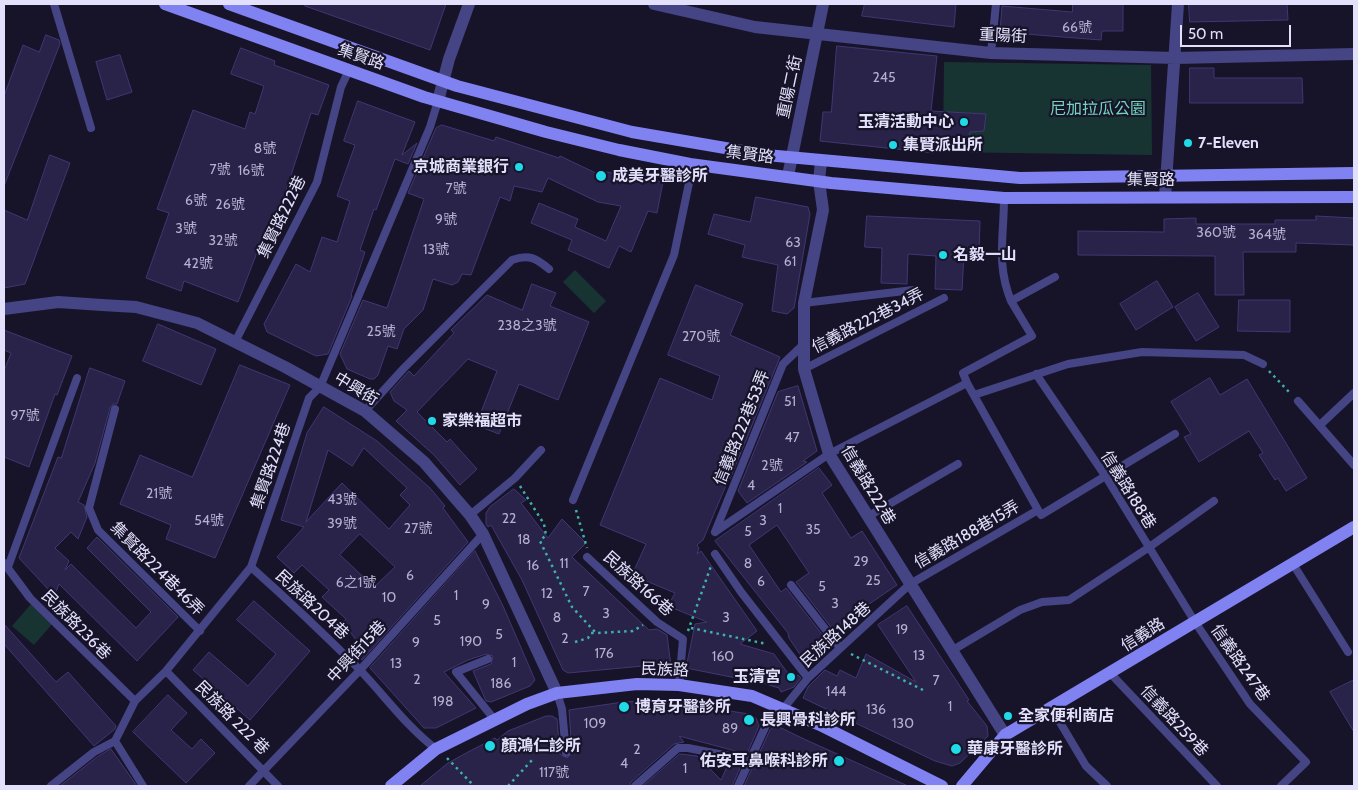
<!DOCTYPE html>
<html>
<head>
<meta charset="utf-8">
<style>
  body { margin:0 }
  #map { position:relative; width:1358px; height:790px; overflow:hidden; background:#17142a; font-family:Cabin,sans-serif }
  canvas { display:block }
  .frame { position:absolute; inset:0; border:5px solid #e3e0fc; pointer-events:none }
  .scale { position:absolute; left:1180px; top:25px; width:111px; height:22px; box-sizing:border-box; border:2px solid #e3e0fc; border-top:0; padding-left:6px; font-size:15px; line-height:18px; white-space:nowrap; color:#e3e0fc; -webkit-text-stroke:4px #17142a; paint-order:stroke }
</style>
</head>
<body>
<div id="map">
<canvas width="1358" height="790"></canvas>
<div class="frame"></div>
<div class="scale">50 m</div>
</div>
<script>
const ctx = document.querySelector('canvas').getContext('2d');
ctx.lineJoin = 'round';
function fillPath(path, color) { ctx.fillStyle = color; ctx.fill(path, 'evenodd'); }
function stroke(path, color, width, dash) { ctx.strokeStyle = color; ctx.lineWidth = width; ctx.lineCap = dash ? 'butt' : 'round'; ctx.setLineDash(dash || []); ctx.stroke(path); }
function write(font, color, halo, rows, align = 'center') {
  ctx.font = font + ' Cabin,"Noto Sans TC",sans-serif'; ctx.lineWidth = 4.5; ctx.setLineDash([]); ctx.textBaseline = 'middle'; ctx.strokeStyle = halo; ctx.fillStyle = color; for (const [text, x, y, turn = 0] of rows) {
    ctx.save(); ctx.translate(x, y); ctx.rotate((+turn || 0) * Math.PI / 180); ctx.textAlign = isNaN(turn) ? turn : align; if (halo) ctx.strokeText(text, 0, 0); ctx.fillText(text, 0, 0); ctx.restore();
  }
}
fillPath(new Path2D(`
  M944 62 1151 65 1152 155 943 152Z
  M575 270 606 301 594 313 563 282Z
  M31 604 53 623 34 645 12 626Z`), '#183432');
const building = new Path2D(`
  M305 4H446L430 50 305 6Z
  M865 4H956L954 27 862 16Z
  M1073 4H1123V31H1102L1101 40 1000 32 1002 6 1072 12Z
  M1189 4H1287L1288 20 1190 22Z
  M46 35 59 40 60 44 4 186V96L23 45 39 52Z
  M837 46 937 56 931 111 986 114 984 131 970 132 966 148H935L934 153 820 141 823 112H831Z
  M241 48 275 61 274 65 329 85 318 115 311 113 269 244 261 242 238 302 184 281 181 291 146 278 169 213 157 209 193 110 245 129 250 112 255 114 264 86 231 74Z
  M120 55 132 92 107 100 96 62Z
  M1190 68H1214V78H1302L1303 103H1190Z
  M358 101 415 122 402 155 417 143 408 164 395 159 376 210 374 209 360 250 365 252 351 295 352 296 328 354 316 356 267 332 264 324 296 264 310 272 322 237 337 242 350 201 337 196 355 145 344 141Z
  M442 125 494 141 496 137 559 158 560 156 600 175 601 171 663 182 657 213 648 211 631 252 619 246 609 268 568 250 572 240 531 223 539 203 578 219 575 227 606 241 621 206 598 202 548 178 542 192 514 186 510 201 500 197 471 275 462 274 458 282 452 285 433 279 423 310 404 329 397 349 388 346 378 375 374 379H370L347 369 340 354 363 300 387 308 424 199 408 193 436 128Z
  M50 155 70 163 25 284 4 288V210L27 220Z
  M756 197 808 207 810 214 794 308 787 314 772 311 778 265 742 257 745 245 708 234 714 214 750 222Z
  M867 216 980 221 979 254H964L962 290 935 289 936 256 908 254 907 284 881 283 882 248 865 247Z
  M1316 216 1354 218V245L1296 243V252H1243L1244 295H1215V256L1078 255V231L1164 232V219L1196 218V224H1275V220H1316Z
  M1157 281 1173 307 1136 330 1120 304Z
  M532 284 556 293 550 306 589 322 558 400 519 384 499 434 476 425 497 371 468 359 417 412 447 442 450 439 477 469 460 485 434 455 396 421 407 410 394 401 390 392 409 371 414 376 454 333 451 330 487 295 522 310Z
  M696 285 743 304 730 335 780 357 730 479 729 478 703 540 697 545 699 548 697 554 701 551 757 631 740 644 774 654 792 679 798 675 801 678 794 687 781 692 779 688 766 684 686 668 695 624 707 622 668 606 675 593 632 575 646 544 600 525 660 378 712 400 720 376 668 355Z
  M1198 293 1219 327 1196 341 1175 307Z
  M1239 300H1290V332L1238 331Z
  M158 324 216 349 201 385 143 361Z
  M4 330 72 356 57 395 55 394 29 467 4 457V371L11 353 4 350Z
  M240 365 290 385 215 558 166 539 171 525 120 504 140 455 192 477Z
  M90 368 125 381 117 404H113L110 408 95 463 78 502 84 505 87 517 78 539 71 532 55 548 69 561 65 570 71 564 136 628 151 612 87 548 97 537 178 617 137 661 59 584 56 592 47 588 19 558 58 457 61 458Z
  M1210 378 1220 395 1247 379 1307 478 1286 491 1278 478 1275 480 1259 455 1263 453 1249 431 1199 462 1184 437 1191 434 1171 402Z
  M798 386 817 451 803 461 807 462 747 503 738 491 778 392Z
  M324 407 377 441 430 488 445 506 443 508 468 542 362 660 353 651 357 647 353 643 356 640 343 622 346 619 322 597 329 590 302 565 294 573 277 557 304 527 281 520 307 433ZM364 448 407 488 400 495 410 505 389 529 342 483 306 522 328 450 352 466ZM360 534 395 567 374 587 340 555Z
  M819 468 832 485 822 493 851 538 862 531 897 585 859 611 862 614 837 635 796 582 809 573 777 525 749 545 781 592 786 588 828 642 823 646 824 653 807 665 789 638 788 633 715 541Z
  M514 489 526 500 521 503 548 538 562 519 586 543 572 557 649 630 657 629 667 635 671 666H643L568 673 563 670 522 580 491 525 488 527 486 524V513L490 507Z
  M475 551 503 606 535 680 530 686 491 702 486 701 473 671 491 664 493 656 486 654 468 660 444 672 476 708 436 728H424L370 668Z
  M254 601 310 651 250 720 193 670 209 652 248 686 276 654 237 620Z
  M907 606 969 700 967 701 987 726 988 736 960 763 952 766 935 761 803 698 808 687 825 670 837 676 840 670 856 678 866 654 916 682 878 625Z
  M4 624 56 682 68 672 116 726 115 729 94 746 4 644Z
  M1354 680V732L1330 692Z
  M168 695 187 713 171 730 192 749 201 739 215 753 186 783 133 732Z
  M661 700 677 702 678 710 679 703 749 714 756 718 759 726 747 754 679 736 684 742 674 744 631 782 629 786H420L448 763 468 752 495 738 497 740 508 731 546 716H552L557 719 560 754 567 758 572 753 569 710 623 702Z
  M777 726 804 739 908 786H744L770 730Z
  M111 749 137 786H60L97 757Z
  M680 754 697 756 721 780 729 762 742 764 732 786H643Z`);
fillPath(building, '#292249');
stroke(building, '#413773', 1);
stroke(new Path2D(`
  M1269 371 1291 394
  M520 486 544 524 546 535 540 541 572 607 596 633 633 631 643 625
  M576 510 587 548
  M691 628 767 644
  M688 631 711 566
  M575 642 588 638 591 633H595
  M851 654 925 691
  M447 758 474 786
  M508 786 533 759`), '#3eb2a8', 2.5, [2.5, 4]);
stroke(new Path2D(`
  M54 4 91 128
  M991 53 996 4
  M1004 198C1004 237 996 264 1011 301L1055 277
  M804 303 913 290
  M235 342 317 182 341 87 349 70
  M804 369 944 298
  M1036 374 1106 477 1195 622 1250 704 1306 762 1281 786
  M967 383 1038 510
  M974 395 1068 364 1142 352 1244 355 1263 364
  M1298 401 1354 465
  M115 409 89 508 98 530 200 631
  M365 411 404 368 512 260C529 254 536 258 549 269
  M1320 425 1354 393
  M573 500 674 255 689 183 690 164
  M470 515 515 478 541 450
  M867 517 958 464
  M715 532 829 454 967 383 963 373 1032 336 1011 301
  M715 532 783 364 804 344
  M715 554 741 592 808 678
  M587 557 657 622 683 639 679 685
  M4 563 30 598 135 701
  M1293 564 1348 652
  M8 567 77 378
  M251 567C288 600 324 634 359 669 385 696 407 727 436 749
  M791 585 840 648
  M953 650 1020 610 1042 602 1069 600 1148 548 1214 501
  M488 659 456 672 494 719
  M166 671 278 786
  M1111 674 1217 786
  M557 693 562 709 566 753
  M783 709 808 678 910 584 1038 510 1041 515 1175 434
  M1052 709 1086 766 1107 786
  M115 741 143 786
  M51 786 94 752 115 741 135 701 166 671 251 567 309 398 320 387 430 127 438 101
  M249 786 360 670 483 534
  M635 786 678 748H688L750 760
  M738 786 769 719 777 706`), '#454484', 8);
stroke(new Path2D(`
  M654 4 755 27 991 53 1176 58 1354 54
  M438 101 449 59 469 4
  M821 161 819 181 823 210 804 303V369L829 454 1005 735
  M788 176 823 4
  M1165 197 1178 4
  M4 309 58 302 102 305 136 307 197 323 285 367 365 411 424 462 470 515 483 534 557 693`), '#454484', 12);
stroke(new Path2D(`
  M165 4 424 97 546 132 619 150 690 164 831 183 1004 198 1354 197
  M229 4 457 86 632 132 766 155 1020 178 1354 173
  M391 786 436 749 527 704 557 693 637 684 679 685 752 696 820 725 942 786
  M962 786 1005 735 1354 527`), '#8182f2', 12);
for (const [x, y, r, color] of [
  [964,122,5,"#20dae8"],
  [1188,143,5,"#20dae8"],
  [893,145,5,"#20dae8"],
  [519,167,5,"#20dae8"],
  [601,176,6,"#20dae8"],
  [943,255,5,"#20dae8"],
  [432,421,5,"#20dae8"],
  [791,677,5,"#20dae8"],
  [624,707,6,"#20dae8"],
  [1008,716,5,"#20dae8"],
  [749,720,6,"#20dae8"],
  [490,746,6,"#20dae8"],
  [956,749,6,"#20dae8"],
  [839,761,6,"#20dae8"]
]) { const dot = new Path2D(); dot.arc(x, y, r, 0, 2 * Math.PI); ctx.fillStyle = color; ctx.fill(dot); stroke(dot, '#17142a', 2); }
write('14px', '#b4b0cf', null, [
  ["66號",1077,28],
  ["245",884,78],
  ["8號",265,149],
  ["7號",220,170],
  ["16號",251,171],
  ["7號",456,189],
  ["6號",196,201],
  ["26號",230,205],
  ["9號",446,220],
  ["3號",186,229],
  ["360號",1216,233],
  ["364號",1267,235],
  ["32號",223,241],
  ["63",793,243],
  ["13號",436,250],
  ["61",790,262],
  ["42號",198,264],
  ["238之3號",527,326],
  ["25號",381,332],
  ["270號",701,337],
  ["51",790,402],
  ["97號",25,416],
  ["47",792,438],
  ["2號",772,466],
  ["4",751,486],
  ["21號",159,494],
  ["43號",342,500],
  ["1",780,509],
  ["22",509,519],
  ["54號",209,521],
  ["3",763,521],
  ["39號",342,524],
  ["27號",418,529],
  ["35",813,530],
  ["5",748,532],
  ["18",524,540],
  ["29",861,562],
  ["11",564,564],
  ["8",748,564],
  ["16",533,566],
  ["6",410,576],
  ["25",873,581],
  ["6",761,582],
  ["6之1號",356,583],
  ["5",822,587],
  ["7",586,592],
  ["12",547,594],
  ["1",456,596],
  ["10",389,598],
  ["3",835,604],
  ["9",486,605],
  ["3",606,614],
  ["8",557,618],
  ["3",726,618],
  ["5",437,621],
  ["19",902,630],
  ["5",499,635],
  ["2",565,639],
  ["190",471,642],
  ["9",416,643],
  ["176",604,654],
  ["13",919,656],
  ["160",723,657],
  ["1",514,663],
  ["13",396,664],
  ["2",417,680],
  ["7",936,681],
  ["186",501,684],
  ["144",836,692],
  ["198",443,702],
  ["1",950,707],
  ["136",876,710],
  ["109",595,724],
  ["130",903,724],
  ["89",730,729],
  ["2",637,750],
  ["4",624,764],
  ["1",685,769],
  ["117號",554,773]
]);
write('16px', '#e3e0fc', '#17142a', [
  ["重陽街",1003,36,3],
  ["集賢路",361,57,19],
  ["重陽二街",790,87,-78],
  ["集賢路",750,155,7],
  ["集賢路",1151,180],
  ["集賢路222巷",282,217,-64],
  ["信義路222巷34弄",868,321,-27],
  ["中興街",356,389,31],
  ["信義路222巷53弄",742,428,-68],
  ["集賢路224巷",271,466,-71],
  ["信義路222巷",868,485,59],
  ["信義路188巷",1128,490,58],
  ["信義路188巷15弄",967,535,-30],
  ["集賢路224巷46弄",157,569,45],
  ["民族路166巷",638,584,42],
  ["民族路204巷",312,605,43],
  ["民族路236巷",76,625,45],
  ["民族路148巷",836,635,-42],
  ["信義路",1143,635,-32],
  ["中興街15巷",357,652,-47],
  ["信義路247巷",1240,663,55],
  ["民族路",665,670,2],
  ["民族路 222 巷",232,718,45],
  ["信義路259巷",1174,721,47]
]);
write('16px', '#72d6ba', '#17142a', [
  ["尼加拉瓜公園",1098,109]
]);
write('bold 16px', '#e3e0fc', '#17142a', [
  ["玉清活動中心",954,122,"right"],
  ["7-Eleven",1198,143],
  ["集賢派出所",903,145],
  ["京城商業銀行",509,167,"right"],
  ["成美牙醫診所",612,176],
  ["名毅一山",953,255],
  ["家樂福超市",442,421],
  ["玉清宮",781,677,"right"],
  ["博育牙醫診所",635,707],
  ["全家便利商店",1018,716],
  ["長興骨科診所",760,720],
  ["顏鴻仁診所",501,746],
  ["華康牙醫診所",967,749],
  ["佑安耳鼻喉科診所",828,761,"right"]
], 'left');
</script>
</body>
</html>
